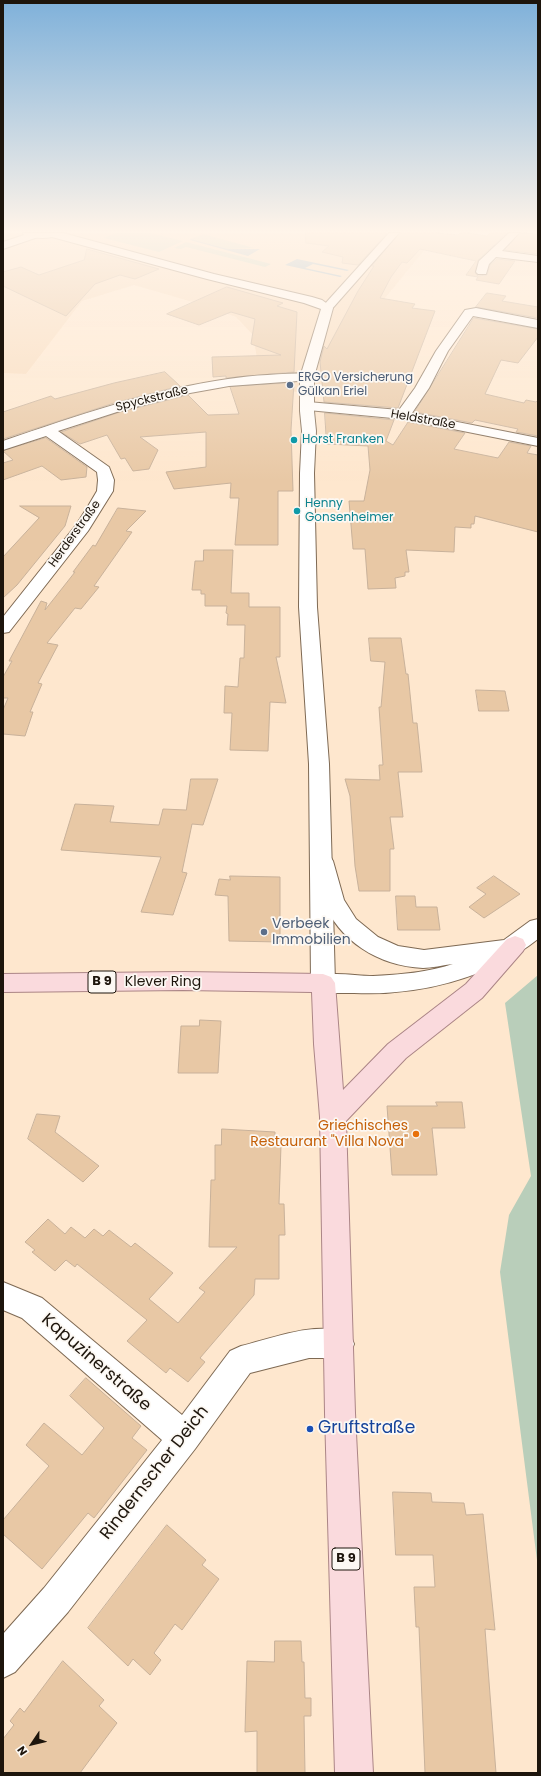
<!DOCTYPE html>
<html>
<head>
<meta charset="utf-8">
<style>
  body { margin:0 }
  #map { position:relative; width:541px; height:1776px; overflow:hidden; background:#fee7ce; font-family:Poppins,sans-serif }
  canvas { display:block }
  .frame { position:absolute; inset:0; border:4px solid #1d150c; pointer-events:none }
  .north { position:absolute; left:12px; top:1724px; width:40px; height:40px; -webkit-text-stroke:3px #fcf8f3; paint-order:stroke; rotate:235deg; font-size:11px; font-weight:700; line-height:16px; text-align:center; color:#1d150c }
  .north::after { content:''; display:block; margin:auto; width:14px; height:18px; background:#1d150c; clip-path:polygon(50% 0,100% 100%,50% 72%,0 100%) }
</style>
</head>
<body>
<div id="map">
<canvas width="541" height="1776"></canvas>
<div class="frame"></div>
<div class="north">N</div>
</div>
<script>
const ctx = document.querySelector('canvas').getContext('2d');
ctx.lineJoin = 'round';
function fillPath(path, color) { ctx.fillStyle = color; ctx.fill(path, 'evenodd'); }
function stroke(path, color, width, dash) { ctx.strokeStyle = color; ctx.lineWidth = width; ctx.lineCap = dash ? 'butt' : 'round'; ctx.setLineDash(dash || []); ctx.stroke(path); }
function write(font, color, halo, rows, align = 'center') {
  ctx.font = font + ' Poppins,sans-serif'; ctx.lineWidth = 3.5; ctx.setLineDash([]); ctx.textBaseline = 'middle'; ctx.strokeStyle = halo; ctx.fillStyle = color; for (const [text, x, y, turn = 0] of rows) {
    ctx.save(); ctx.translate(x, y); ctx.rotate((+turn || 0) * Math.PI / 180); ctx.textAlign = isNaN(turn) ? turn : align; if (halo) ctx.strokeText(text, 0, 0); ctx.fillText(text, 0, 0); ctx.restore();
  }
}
fillPath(new Path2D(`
  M3 233H436L428 246 375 310 353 400 262 387 253 335 236 317 203 305 134 285 82 301 26 374 3 373Z`), '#f8dbbc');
fillPath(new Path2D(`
  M116 233H150L183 241 159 252 104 238Z
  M203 234 254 248 228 249 191 239Z
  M186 242 271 264 265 267 186 247 181 249 174 248Z
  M538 975V1568L500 1272 509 1215 531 1176 505 1003Z`), '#b9ceba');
fillPath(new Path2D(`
  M191 239 228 249H260L248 256 190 240Z
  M297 259 349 270 347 271 313 264 305 268 342 276 340 277 285 265Z`), '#82acc6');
const building = new Path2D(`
  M306 233H387L358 265 342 263 343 257 322 252 329 246 306 243Z
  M400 233H436L458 235 460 233H467L487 236 490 233H507L478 260 475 273 478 276 487 275 490 265 497 259 515 261 499 284 476 280 478 277 466 275 476 261 420 249 407 263 402 262 391 277 380 298 415 304 412 308 435 311 398 408 324 402 320 362 324 346 327 349 358 291 374 266H372Z
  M520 233 538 234V254L505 250Z
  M87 249 159 269 135 279 120 275 95 284 66 316 3 286V272L21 267 39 275 84 260Z
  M227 287 283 303 277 306 297 312 294 372 226 378V376L213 377 212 357 281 355 251 344 255 319 231 312 199 325 167 314Z
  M487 293 506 296 502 301 538 307V318L476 307Z
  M474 318 538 329V337L518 363 501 360 485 394 524 403 526 400 536 402 538 400V436L516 432 518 429 475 420 472 423 415 412Z
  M165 372 180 386 114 403 3 439V412L51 396 55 399 114 383Z
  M294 383 291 430 293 491H278V545H235L239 498H230L231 483 174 489 166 472 206 467V432L140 437 158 450 149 469 133 471 125 458 121 459 107 435 80 444 61 432 120 412 188 395 208 415 239 414 230 387Z
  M325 413 394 420 386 441 393 445 408 422 465 433 454 449 498 458 509 442 531 446 527 453 538 455V532L475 516 474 524H471V528L455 527 454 552 406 550 409 572H405V576L395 578 396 588 368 589 365 549H353L349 501H364L370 470 368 446 327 444Z
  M46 438 87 467 86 477 61 480 42 466 3 480V463L13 460 3 451Z
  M20 506H71L65 526 17 585 3 598V557L39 518Z
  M118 508 146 511 126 531 132 532 94 586 99 587 81 609 75 608 47 643 58 645 38 683 42 684 30 712H33L25 736 3 734V710L8 698H3V677L12 661H9L41 601 47 603 45 610 75 572H73L93 545 95 546Z
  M204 550H233L231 593H249V607H280V657H276L286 703 270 702 268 751 230 750 232 713H224L225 686 238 687 240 658H244L245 625H227L228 614 226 613 227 606H205V594H201V590H192L195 561H203Z
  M369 638H401L406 674H408L413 723H417L422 772H398L403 817H390L394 849H390V891H359L355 866 350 796 345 779 380 780 379 765H383L379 707H381L385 662 371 661Z
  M476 690 505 691 509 711H479Z
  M191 779H218L203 825 192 824 182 872 187 873 173 915 141 912 161 857 61 850 75 804 114 806 110 822 159 825 163 809 186 810Z
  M230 876 280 877V942L229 941 228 896 215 895 219 879 230 880Z
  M494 876 520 894 484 918 469 907 486 894 477 888Z
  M396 896H415L416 907H437L440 930H398Z
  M200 1020 221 1021 218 1073H178L181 1026H199Z
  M436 1102H462L465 1128H432L437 1175H392L387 1106H437Z
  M37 1114 60 1116 55 1132 99 1166 83 1182 28 1139Z
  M222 1129 275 1132V1145H281L279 1204H284L285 1235H279V1279H255L254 1295 200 1358 205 1362 188 1382 170 1368 166 1373 127 1341 147 1320 77 1264 75 1267 66 1260 55 1271 32 1252 35 1250 25 1242 48 1219 65 1234 71 1227 85 1238 94 1229 103 1236 109 1230 131 1247 135 1243 173 1273 149 1299 178 1323 205 1292 199 1288 237 1247H209L211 1180H215V1145H221Z
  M86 1378 141 1426 132 1438 147 1450 94 1518 88 1513 42 1569 3 1534V1520L49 1466 26 1445 44 1423 82 1455 104 1428 70 1396Z
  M393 1492 431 1493 432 1502 464 1503 466 1515 483 1514 495 1630 485 1629 496 1773H425L419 1627H416L414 1587H435L433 1555H396Z
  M167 1525 206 1560 202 1565 219 1579 182 1630 175 1624 154 1653 161 1660 150 1675 133 1659 128 1666 88 1628Z
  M275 1641H301L302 1662H304L305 1698H311V1716H304L305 1773H257V1731L245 1732 247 1661 274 1662Z
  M63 1661 104 1700 99 1706 117 1723 80 1773H3V1739L14 1725 10 1721 20 1708 24 1712Z`);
fillPath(building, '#e8c8a5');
stroke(building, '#c8b19a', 1);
const pedestrian = new Path2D(`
  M389 233H399L331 310H323L322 308 323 306Z`);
const minor = new Path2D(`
  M30 233H38L39 235 38 237 3 249V242Z
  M509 233H519L502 251 538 256V262L496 257 489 264 486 274H478L476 272 479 261Z
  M476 308 538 320V328L473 316 448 351 429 388 412 413 538 438V446L403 419 308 410 303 409 301 406 303 403 308 402 399 410 415 388 436 351 465 310Z
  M307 373 312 374 314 377 312 380 229 386 190 393 120 411 58 431 109 467 114 480 113 491 88 531 9 632 3 633V617L76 525 87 508 97 491 98 480 97 472 46 436 3 450V441C76 416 151 390 228 379 254 375 281 374 307 373Z
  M3 1282 42 1298 182 1415 230 1351 241 1346C274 1338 316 1320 350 1334L354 1344 350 1354 339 1358H309L250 1373 195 1449 68 1612 15 1672 3 1678V1634L44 1588 162 1440 22 1318 3 1310Z`);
const tertiary = new Path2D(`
  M23 233H63L214 274 312 297 322 300 333 308 314 377V411L316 431 314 473 317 607 329 764 335 983 331 989 323 992 315 989 311 983 309 764 299 607 300 473 302 431 300 411V377L321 309 304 303 207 279 52 237C43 239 33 238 24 235Z`);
const secondary = new Path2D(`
  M322 853 330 856 333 861 344 900 356 919 378 937 398 946 424 950 504 940 530 921 538 919V939C487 979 418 996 354 993 341 993 327 994 315 989L311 983 315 977C333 971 354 976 373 976 398 975 430 972 453 964 443 965 432 968 423 968 378 966 339 941 322 899 317 887 315 874 311 861L314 856Z`);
const primary = new Path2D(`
  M515 936 523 939 526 945 523 951 482 998 406 1058 346 1121 355 1413 373 1773H335L325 1413 320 1117 314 1044 312 992 183 990 3 992V974L183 972 323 974 331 977 335 983 343 1090 388 1044 466 984 507 939Z`);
stroke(pedestrian, '#7e6953', 2);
stroke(minor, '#7e6953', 2);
stroke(tertiary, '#7e6953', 2);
stroke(secondary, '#7e6953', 2);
stroke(primary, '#ab8586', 2);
fillPath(pedestrian, '#fff');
fillPath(minor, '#fff');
fillPath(tertiary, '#fff');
fillPath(secondary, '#fff');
fillPath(primary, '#fadadd');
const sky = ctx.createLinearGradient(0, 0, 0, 481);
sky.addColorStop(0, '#7fb1da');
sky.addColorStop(0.48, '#fff4e9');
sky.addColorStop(1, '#fff4e900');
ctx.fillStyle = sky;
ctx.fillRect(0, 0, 541, 481);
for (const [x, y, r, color] of [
  [290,385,4,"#5c6f8a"],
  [294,440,4,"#0f9aa8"],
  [297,511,4,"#0f9aa8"],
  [264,932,4,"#5c6f8a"],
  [416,1134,4,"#e8710a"],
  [310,1429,4,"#1a4fb4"]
]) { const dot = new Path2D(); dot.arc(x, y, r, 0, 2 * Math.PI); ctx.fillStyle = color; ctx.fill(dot); stroke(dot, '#fcf8f3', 1.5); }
write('12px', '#4e5e75', '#fcf8f3', [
  ["ERGO Versicherung",298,378],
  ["Gülkan Eriel",298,392]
], 'left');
write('12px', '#1d150c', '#fcf8f3', [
  ["Spyckstraße",152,399,-14],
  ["Heldstraße",423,420,10],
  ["Herderstraße",75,534,-54]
]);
write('12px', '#0d838f', '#fcf8f3', [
  ["Horst Franken",302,440],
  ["Henny",305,504],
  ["Gonsenheimer",305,518]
], 'left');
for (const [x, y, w] of [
  [102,982,28],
  [346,1559,28]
]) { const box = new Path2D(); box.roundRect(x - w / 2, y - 11, w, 22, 3); ctx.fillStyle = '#fcf8f3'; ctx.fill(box); stroke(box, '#1d150c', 1); }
write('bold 13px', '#1d150c', null, [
  ["B 9",102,982],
  ["B 9",346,1559]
]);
write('14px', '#4e5e75', '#fcf8f3', [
  ["Verbeek",272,924],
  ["Immobilien",272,940]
], 'left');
write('14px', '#1d150c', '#fcf8f3', [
  ["Klever Ring",163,982]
]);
write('14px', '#c56008', '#fcf8f3', [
  ["Griechisches",408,1126],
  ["Restaurant \"Villa Nova\"",408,1142]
], 'right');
write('17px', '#1d150c', '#fcf8f3', [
  ["Kapuzinerstraße",96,1363,41],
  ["Rindernscher Deich",155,1473,-52]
]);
write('17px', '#164399', '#fcf8f3', [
  ["Gruftstraße",318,1429]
], 'left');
</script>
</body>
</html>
